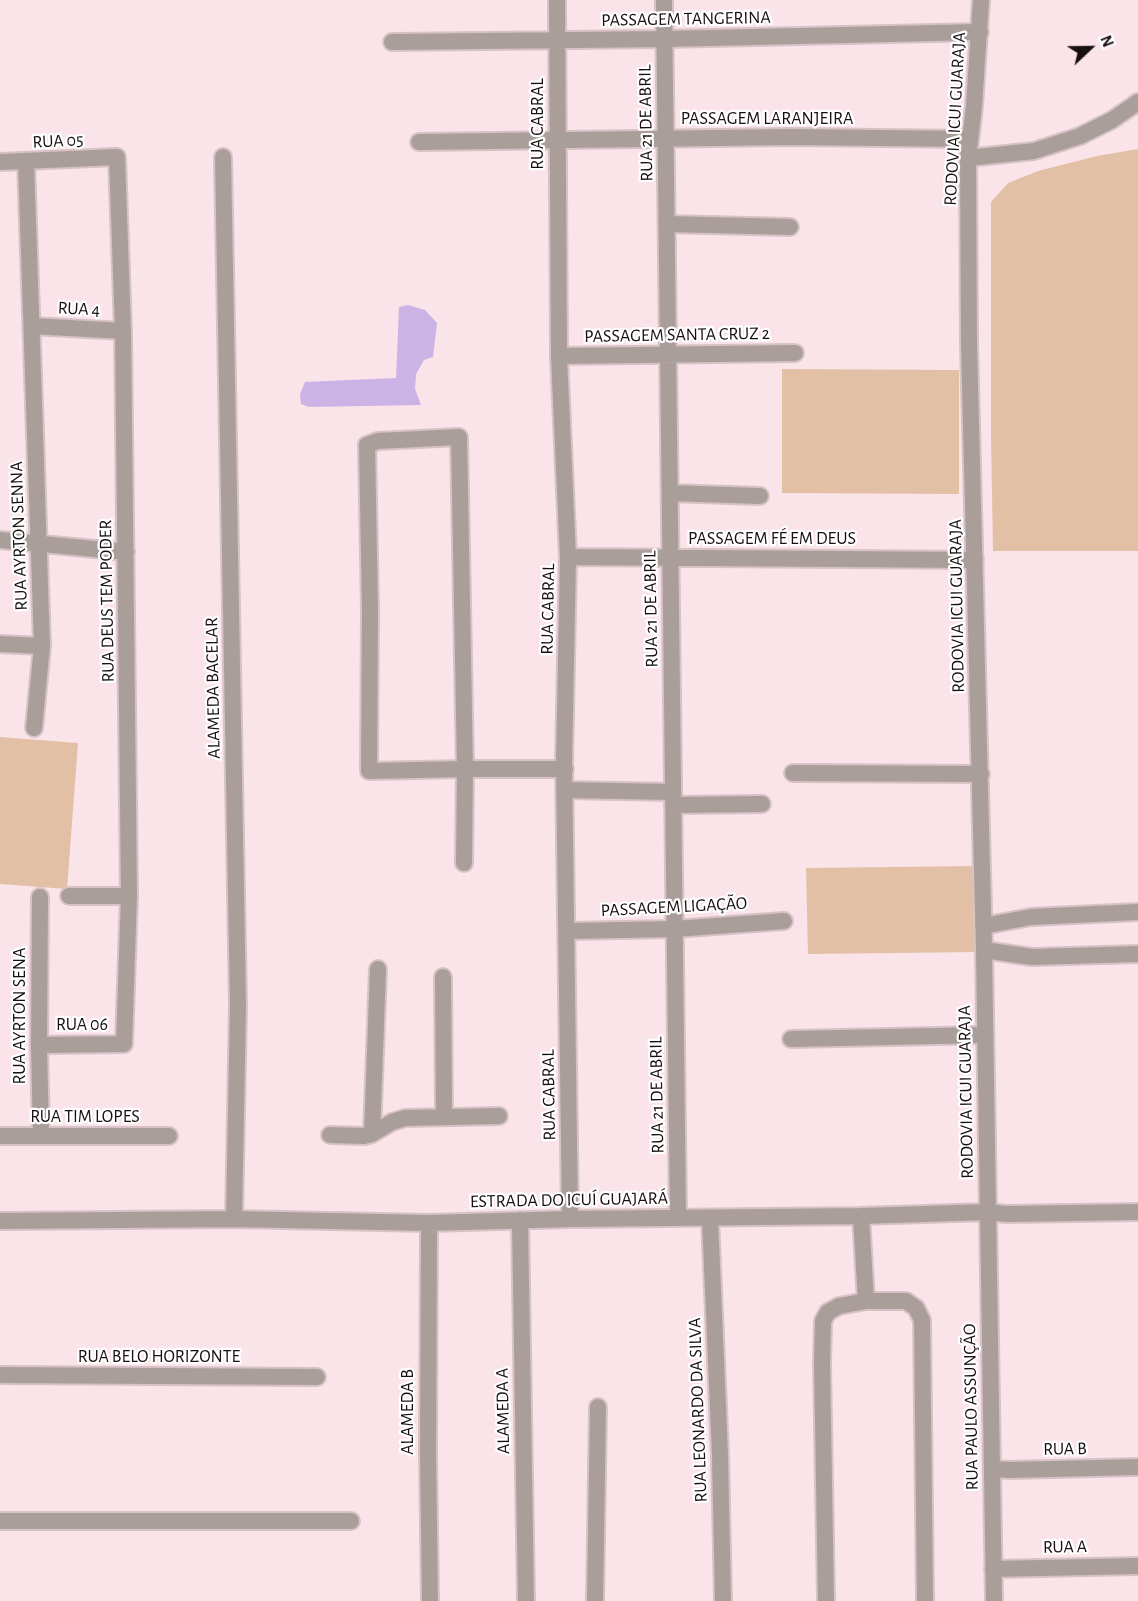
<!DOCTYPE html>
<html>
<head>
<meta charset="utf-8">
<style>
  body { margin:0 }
  #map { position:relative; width:1138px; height:1601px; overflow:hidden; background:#fbe4e9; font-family:"Alegreya Sans",sans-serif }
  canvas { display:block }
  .north { position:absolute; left:1060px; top:18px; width:60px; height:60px; -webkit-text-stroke:4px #fff; paint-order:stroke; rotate:68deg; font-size:16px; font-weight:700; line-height:24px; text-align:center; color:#180f11 }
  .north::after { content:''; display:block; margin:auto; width:21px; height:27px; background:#180f11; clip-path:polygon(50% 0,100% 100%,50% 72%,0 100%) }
</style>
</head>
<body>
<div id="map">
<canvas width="1138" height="1601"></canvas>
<div class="north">N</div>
</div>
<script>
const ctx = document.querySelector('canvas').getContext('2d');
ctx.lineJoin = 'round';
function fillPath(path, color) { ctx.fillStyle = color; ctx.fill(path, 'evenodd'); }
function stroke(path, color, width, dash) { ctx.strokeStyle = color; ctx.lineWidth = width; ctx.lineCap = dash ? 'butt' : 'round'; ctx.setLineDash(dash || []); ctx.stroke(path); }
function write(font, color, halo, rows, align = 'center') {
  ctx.font = font + ' "Alegreya Sans",sans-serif'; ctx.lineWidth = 4.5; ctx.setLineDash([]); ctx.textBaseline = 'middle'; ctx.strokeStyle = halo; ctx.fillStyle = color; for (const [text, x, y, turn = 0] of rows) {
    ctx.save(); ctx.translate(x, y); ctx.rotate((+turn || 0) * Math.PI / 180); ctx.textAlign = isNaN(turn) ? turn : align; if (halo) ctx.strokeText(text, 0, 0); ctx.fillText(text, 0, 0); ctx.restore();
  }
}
fillPath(new Path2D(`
  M1138 149V551H993L991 437V202L1008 183 1038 171 1097 156Z
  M782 369 959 370V494L782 493Z
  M0 737 78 743 67 889 0 884Z
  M977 866 979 952 808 954 806 868Z`), '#e2c0a5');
fillPath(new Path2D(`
  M408 305 425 310 437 323 433 357 424 360 416 374 415 389 421 405 309 407 301 404 300 394 305 382 396 378 399 307Z`), '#cbb3e5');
const minor = new Path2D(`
  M557 0 559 356 568 557 564 764 570 1219
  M664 0C669 406 673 812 678 1217
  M981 0 974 106 968 158 969 344 984 950 994 1601
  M392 42 664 39 980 32
  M419 142 791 137 970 139
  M223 157 238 1005 234 1219
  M968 158 1034 151 1080 136 1112 120 1138 102
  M0 162 117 157 123 331 129 896 124 1044 39 1045
  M26 162 42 646 34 728
  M667 224 790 227
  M32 326 123 331
  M559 356 795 353
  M670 493 760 496
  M0 540 126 552
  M568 557 975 560
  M0 644 42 646
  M793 773 981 774
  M565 790 672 792
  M673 805 762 804
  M464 863 465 769 459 437 378 441 367 445 370 610 369 771 465 769H565
  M69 896H129
  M40 897 39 1045 41 1136
  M983 926 1031 917 1138 912
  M567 931 675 929 784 921
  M984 950 1032 957 1138 954
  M443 977 444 1116
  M791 1039 985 1035
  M372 1134 378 969
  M330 1135 364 1136 372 1134 392 1122 405 1118 499 1116
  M0 1136H169
  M710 1219 720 1455 723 1601
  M520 1220 526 1601
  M0 1221 234 1219 429 1223 570 1219 861 1216 987 1212 1007 1214 1138 1212
  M429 1223 428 1453 430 1601
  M866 1301H906L916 1308 922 1320 925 1601
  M0 1375 317 1377
  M992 1469 1010 1470 1138 1467
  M0 1521H351
  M993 1569 1138 1566
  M595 1601 598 1407
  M826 1601 822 1363 823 1321 828 1312 839 1306 866 1301 861 1216`);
stroke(minor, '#d7c2c6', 20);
stroke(minor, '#aa9e9b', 16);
write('18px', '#180f11', '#fff', [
  ["PASSAGEM TANGERINA",686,19,-1],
  ["PASSAGEM LARANJEIRA",767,119],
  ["RODOVIA ICUI GUARAJA",955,119,-87],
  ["RUA 21 DE ABRIL",646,123,-91],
  ["RUA CABRAL",538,124,-90],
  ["RUA 05",58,141,-3],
  ["RUA 4",79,309,3],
  ["PASSAGEM SANTA CRUZ 2",677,335,-1],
  ["RUA AYRTON SENNA",19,536,-92],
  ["PASSAGEM FÉ EM DEUS",772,539],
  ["RUA DEUS TEM PODER",107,601,-91],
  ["RODOVIA ICUI GUARAJA",957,606,-91],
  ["RUA CABRAL",548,609,-89],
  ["RUA 21 DE ABRIL",651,609,-91],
  ["ALAMEDA BACELAR",213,688,-91],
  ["PASSAGEM LIGAÇÃO",674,907,-3],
  ["RUA AYRTON SENA",20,1016,-90],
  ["RUA 06",82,1025],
  ["RODOVIA ICUI GUARAJA",966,1092,-91],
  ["RUA CABRAL",549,1095,-91],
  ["RUA 21 DE ABRIL",657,1095,-91],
  ["RUA TIM LOPES",85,1117],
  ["ESTRADA DO ICUÍ GUAJARÁ",569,1200,-1],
  ["RUA BELO HORIZONTE",159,1357],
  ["RUA PAULO ASSUNÇÃO",971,1407,-91],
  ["RUA LEONARDO DA SILVA",698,1410,-92],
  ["ALAMEDA A",503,1411,-91],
  ["ALAMEDA B",408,1412,-90],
  ["RUA B",1065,1449,-1],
  ["RUA A",1065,1547,-1]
]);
</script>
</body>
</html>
